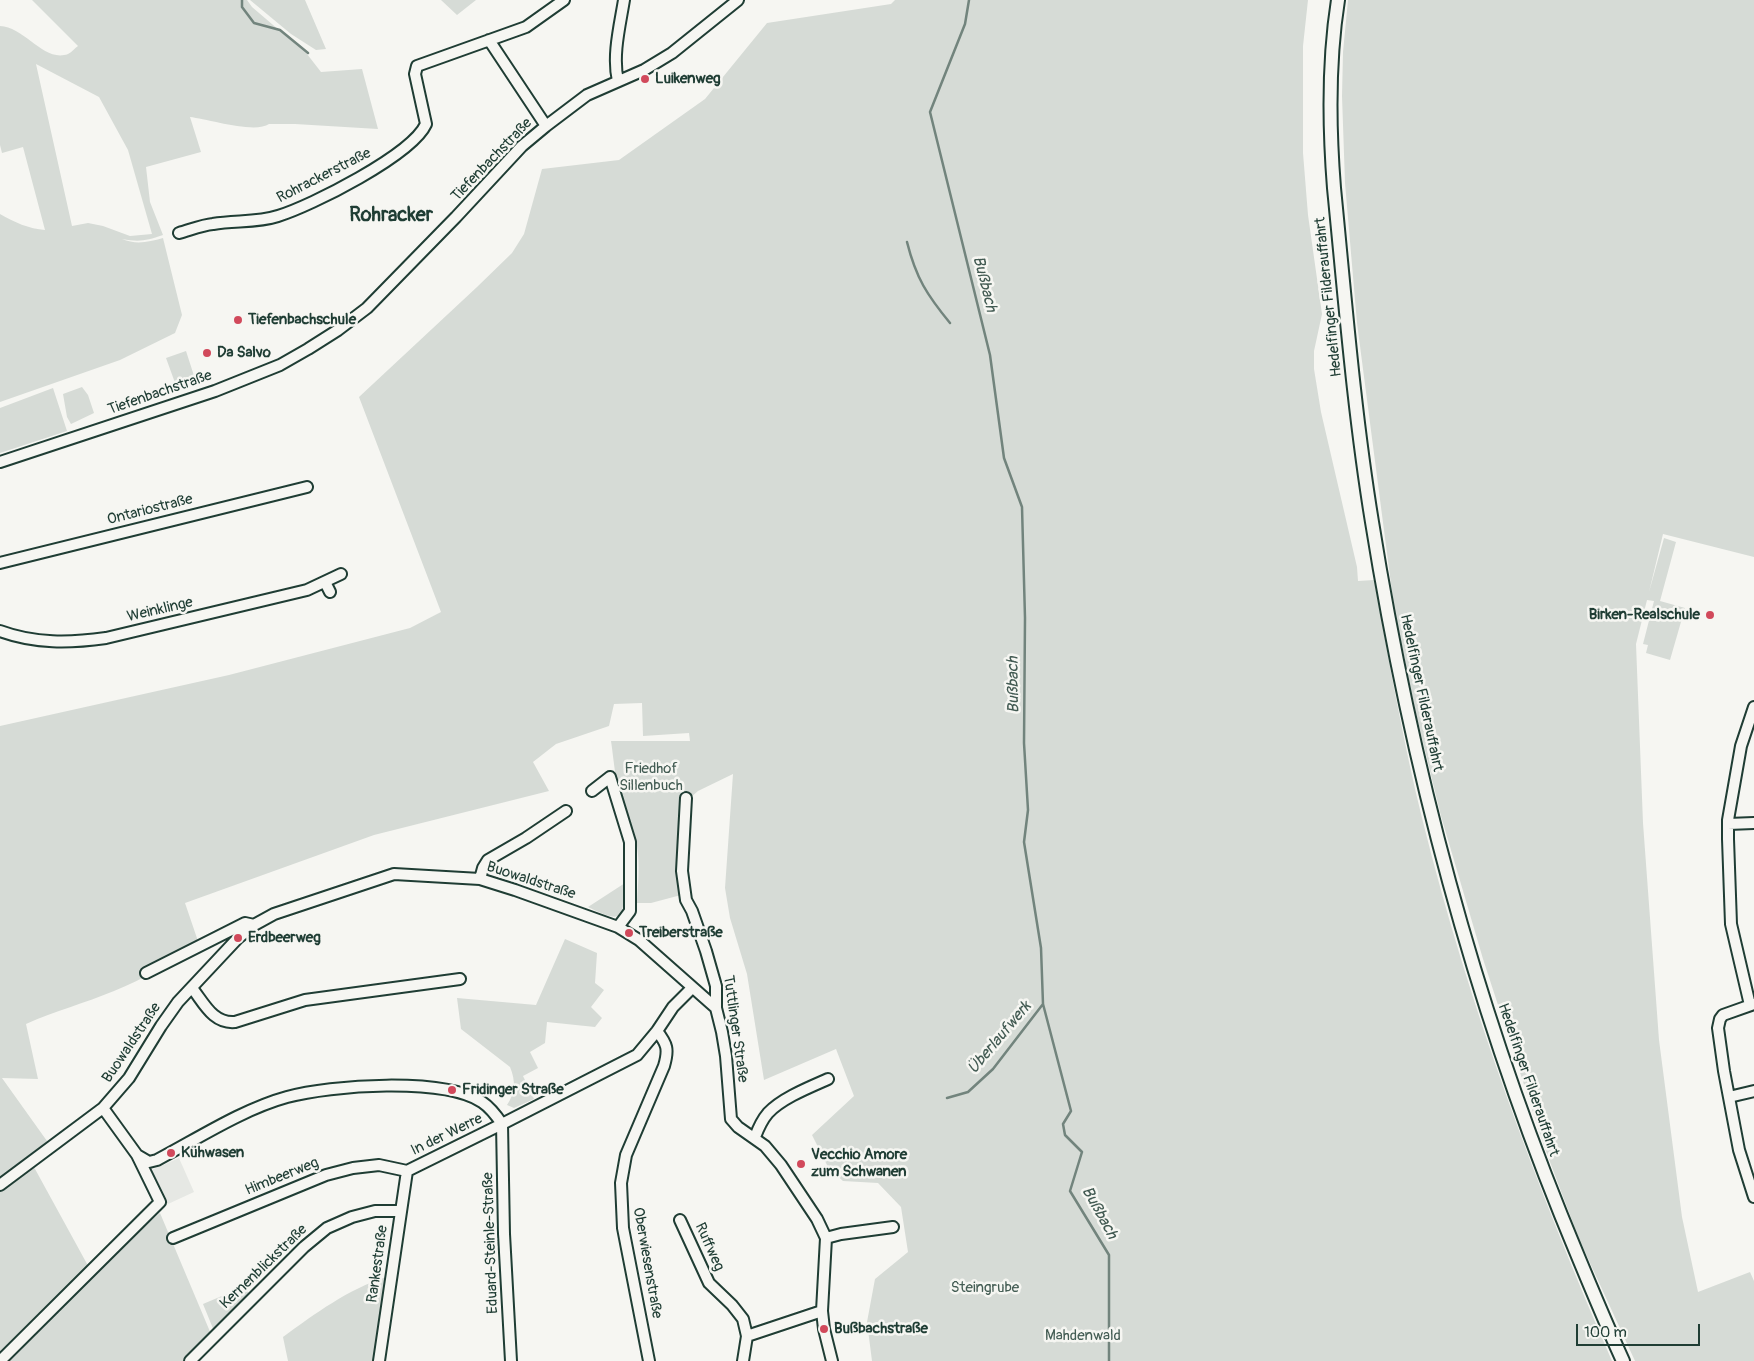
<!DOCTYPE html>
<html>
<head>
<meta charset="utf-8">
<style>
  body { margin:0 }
  #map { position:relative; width:1754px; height:1361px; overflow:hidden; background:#f6f6f2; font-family:Pangolin,sans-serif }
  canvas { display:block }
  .scale { position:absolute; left:1576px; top:1324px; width:124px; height:22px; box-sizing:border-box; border:2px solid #1f3d34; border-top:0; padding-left:6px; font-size:15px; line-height:18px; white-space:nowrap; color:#1f3d34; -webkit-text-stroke:4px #f6f6f2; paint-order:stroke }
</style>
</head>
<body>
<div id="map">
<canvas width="1754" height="1361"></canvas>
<div class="scale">100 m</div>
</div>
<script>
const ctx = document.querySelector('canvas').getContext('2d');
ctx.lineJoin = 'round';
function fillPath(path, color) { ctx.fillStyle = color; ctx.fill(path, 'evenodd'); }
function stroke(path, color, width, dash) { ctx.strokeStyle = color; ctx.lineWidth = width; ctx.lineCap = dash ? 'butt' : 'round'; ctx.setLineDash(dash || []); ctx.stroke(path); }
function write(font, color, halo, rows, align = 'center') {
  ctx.font = font + ' Pangolin,sans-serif'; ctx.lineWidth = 5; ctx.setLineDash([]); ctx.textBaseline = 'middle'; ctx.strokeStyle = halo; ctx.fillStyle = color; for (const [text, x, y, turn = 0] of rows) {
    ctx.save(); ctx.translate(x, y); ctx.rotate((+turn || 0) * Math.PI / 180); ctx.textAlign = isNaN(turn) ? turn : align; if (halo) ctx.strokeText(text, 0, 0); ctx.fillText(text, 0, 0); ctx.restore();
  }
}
fillPath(new Path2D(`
  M179 1158 194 1192 168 1204 163 1200 149 1171Z`), '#e6e8e4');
fillPath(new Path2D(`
  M32 0H247L252 7 307 54 321 72 362 69 378 129 295 124H269C255 134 208 119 190 117L201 152 146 167 150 202 163 235C146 241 139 242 122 239 136 245 149 242 163 238L182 315 175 333 120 360 0 402V214C14 222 29 229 45 230L23 147 2 153 0 145V26C25 27 44 63 68 54 72 52 75 48 78 46ZM36 64 99 97 128 150 152 234 130 236 103 226 88 223 72 226Z
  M250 0H305L326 49 316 50 291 34Z
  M441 0H476L457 15Z
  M895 0H1308L1303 46V153L1308 215 1322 314 1314 351V369L1321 412 1357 567 1358 581 1374 580C1389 660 1403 742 1423 822 1469 1007 1536 1186 1612 1361H872L867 1322 875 1279 908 1252 901 1207 878 1183 843 1181 828 1167 812 1135 854 1096 836 1049 764 1080 747 974 730 918 725 888 733 774 698 791 683 804 681 895 651 903H637C638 884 640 865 637 846 634 830 627 817 622 802 615 782 614 761 611 741H690L689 733 643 736 642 703 614 704 609 726 556 744 533 762 549 791 374 835 185 903 200 947C171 962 144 979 114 991 85 1003 55 1011 26 1024L38 1079 2 1078 47 1141 29 1158 92 1273 160 1213 211 1334 185 1361H0V726L229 675 410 628 441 612 359 397 477 287 512 253 524 234 542 169 619 160 705 99 767 23 891 4Z
  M1348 0H1754V557L1663 534 1649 592 1664 538 1676 542 1660 601 1685 608 1670 660 1646 653 1648 645 1643 644 1654 601 1647 600 1636 644 1643 823 1659 1040 1682 1217 1698 1292 1750 1272 1754 1281V1361H1635L1579 1239 1544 1146 1483 959 1441 816 1416 714 1394 607 1357 323 1345 183 1342 96 1343 52Z
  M186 351 197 385 178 391 166 358Z
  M82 387 88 395 94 413 71 424 67 417 63 394Z
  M53 388 67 431 0 453V408Z
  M625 883C623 920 623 924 588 907Z
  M565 939 597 953 595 983 604 990 591 1007 602 1018 595 1027 547 1022 545 1043 530 1052 538 1068 523 1076 534 1099 514 1108 507 1105C515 1093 516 1081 510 1067L461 1029 457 998 536 1005Z
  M386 1277 373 1361H288L283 1337C316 1313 347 1290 386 1277Z
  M243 1287 251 1295 214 1331 203 1304Z`), '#d6dbd6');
stroke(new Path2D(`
  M242 0V7L254 23 280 30 308 53
  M969 0 965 24 930 112 990 355 1004 458 1022 507 1025 618 1024 743 1028 810 1024 842 1041 948 1043 1004 1071 1111 1063 1124 1065 1135 1082 1152 1070 1191 1109 1255V1361
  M907 242C916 278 927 295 950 323
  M947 1098 968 1092 993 1069 1043 1004`), '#72847d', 2.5);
const minor = new Path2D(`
  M489 40 546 126
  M618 81C612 56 620 25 624 0
  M179 233C190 230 202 225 213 224 234 220 257 223 278 216 311 206 412 155 426 124L415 74 417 66 526 27 564 0
  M0 462 215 391 280 365 308 349 338 330 367 308 456 217 522 146 546 126 587 95 644 70 672 53 738 0
  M0 563 307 487
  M325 582 330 592
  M0 631C35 644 70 643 106 638L307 590 341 574
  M592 791 610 777 630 842V911L618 927
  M686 798 682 871 686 900 692 911 706 951 716 986V1008L722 1032 726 1056 731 1119 738 1127 765 1146 781 1165 817 1219 826 1238 822 1311 824 1329 832 1361
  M1728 824 1754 823
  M480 879 483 868 488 860 526 838 566 811
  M146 973 245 923 254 925
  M192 988C204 1003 213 1024 235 1022L305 1000 460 979
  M1754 1004 1723 1015 1720 1019 1718 1028 1724 1071 1739 1150 1754 1197
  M1750 1005 1731 924 1728 839V820L1741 746 1754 707
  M1729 1097 1754 1091
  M502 1124 504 1234 511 1361
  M755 1137C758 1129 762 1120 768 1113 782 1098 810 1087 828 1079
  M137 1155 149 1162 157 1160C197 1139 243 1109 287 1097 331 1085 443 1077 482 1102 491 1108 496 1115 502 1124
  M407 1171 502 1124 637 1055 657 1031 673 1007 692 988
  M0 1185 103 1108 129 1078 161 1026 178 1002 238 938 254 925 274 914 394 874 480 879 515 890 618 927 639 940 716 1008
  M680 1220 709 1283 732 1305 743 1319 747 1336 743 1361
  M173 1238 326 1175 353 1168 379 1165 407 1171
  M826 1238 841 1234 893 1227
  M747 1336 822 1311
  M0 1361 160 1202 137 1155 103 1108
  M190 1361 304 1247 327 1228 352 1217 375 1211H401
  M379 1361 407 1171
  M649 1361 623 1228 621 1183 626 1155 664 1066C669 1049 667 1044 657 1031`);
const major = new Path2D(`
  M1338 0C1328 63 1329 125 1334 188 1345 299 1354 412 1372 522 1410 759 1471 992 1561 1215 1581 1264 1601 1313 1623 1361`);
stroke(minor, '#1f3d34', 14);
stroke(major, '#1f3d34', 16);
stroke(minor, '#f6f6f2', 10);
stroke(major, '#f6f6f2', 12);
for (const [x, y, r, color] of [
  [645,79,5,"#d1495b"],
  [238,320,5,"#d1495b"],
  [207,353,5,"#d1495b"],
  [1710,615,5,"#d1495b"],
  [629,933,5,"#d1495b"],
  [238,938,5,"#d1495b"],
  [452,1090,5,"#d1495b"],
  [171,1153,5,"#d1495b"],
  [801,1164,5,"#d1495b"],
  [824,1329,5,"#d1495b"]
]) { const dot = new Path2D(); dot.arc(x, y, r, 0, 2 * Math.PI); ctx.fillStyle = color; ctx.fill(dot); stroke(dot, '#f6f6f2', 2); }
write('bold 15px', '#1f3d34', '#f6f6f2', [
  ["Luikenweg",655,79],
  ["Tiefenbachschule",248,320],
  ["Da Salvo",217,353],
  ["Birken-Realschule",1700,615,"right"],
  ["Treiberstraße",639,933],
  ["Erdbeerweg",248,938],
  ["Fridinger Straße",462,1090],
  ["Kühwasen",181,1153],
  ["Vecchio Amore",811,1155],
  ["zum Schwanen",811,1172],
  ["Bußbachstraße",834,1329]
], 'left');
write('15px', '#1f3d34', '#f6f6f2', [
  ["Tiefenbachstraße",492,160,-46],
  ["Rohrackerstraße",324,176,-27],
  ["Hedelfinger Filderauffahrt",1329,297,-96],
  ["Tiefenbachstraße",160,393,-19],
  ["Ontariostraße",150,510,-14],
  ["Weinklinge",160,610,-13],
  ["Hedelfinger Filderauffahrt",1421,693,78],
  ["Buowaldstraße",531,881,18],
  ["Tuttlinger Straße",735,1029,82],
  ["Buowaldstraße",132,1043,-56],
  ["Hedelfinger Filderauffahrt",1528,1080,71],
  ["In der Werre",447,1135,-26],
  ["Himbeerweg",282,1177,-22],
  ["Eduard-Steinle-Straße",491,1243,-92],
  ["Ruffweg",709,1247,66],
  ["Oberwiesenstraße",647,1263,80],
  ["Rankestraße",378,1264,-82],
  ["Kernenblickstraße",264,1267,-44]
]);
write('15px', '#445d54', '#f6f6f2', [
  ["Friedhof",651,769],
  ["Sillenbuch",651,786],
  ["Steingrube",985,1288],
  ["Mahdenwald",1083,1336]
]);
write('italic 16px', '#425a52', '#f6f6f2', [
  ["Bußbach",984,284,76],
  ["Bußbach",1014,685,-91],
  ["Überlaufwerk",1000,1038,-50],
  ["Bußbach",1099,1213,61]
]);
write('bold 20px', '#1f3d34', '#f6f6f2', [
  ["Rohracker",391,216]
]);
</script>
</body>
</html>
